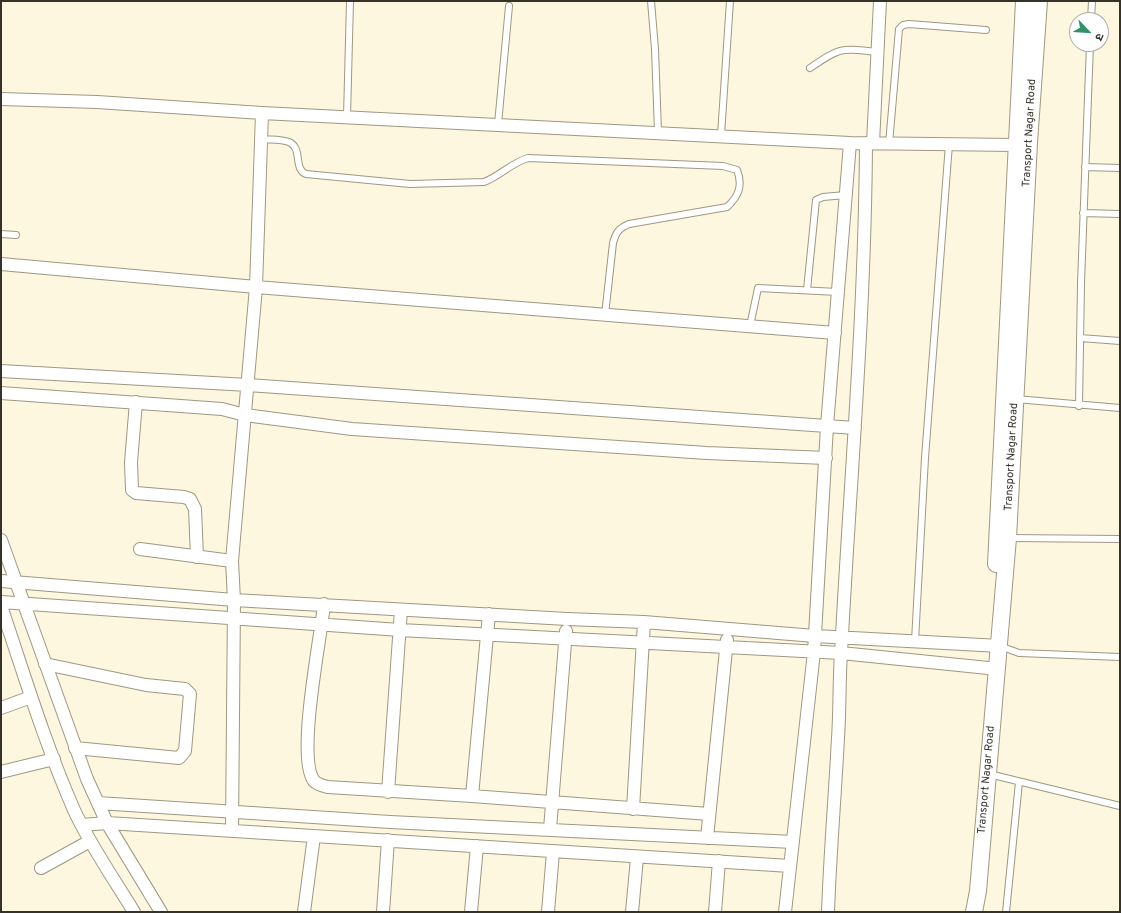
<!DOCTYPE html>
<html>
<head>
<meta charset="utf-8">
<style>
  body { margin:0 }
  #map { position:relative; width:1121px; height:913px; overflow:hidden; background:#fdf7e0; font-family:Overpass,"Noto Sans Devanagari",sans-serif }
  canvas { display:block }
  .frame { position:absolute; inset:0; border:2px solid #343229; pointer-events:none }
  .north { position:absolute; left:1069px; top:12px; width:40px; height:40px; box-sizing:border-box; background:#fff; border:1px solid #aeada9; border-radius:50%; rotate:115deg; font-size:11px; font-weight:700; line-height:16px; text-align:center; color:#343229 }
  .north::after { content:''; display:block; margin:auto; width:14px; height:18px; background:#31916b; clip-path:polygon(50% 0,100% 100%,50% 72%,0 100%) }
</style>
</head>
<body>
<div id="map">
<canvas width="1121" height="913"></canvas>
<div class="frame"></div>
<div class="north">उ</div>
</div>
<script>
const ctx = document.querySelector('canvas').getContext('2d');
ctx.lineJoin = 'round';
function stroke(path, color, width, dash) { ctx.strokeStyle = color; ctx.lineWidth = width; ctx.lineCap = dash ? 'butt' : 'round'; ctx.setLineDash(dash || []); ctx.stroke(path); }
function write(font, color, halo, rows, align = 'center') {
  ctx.font = font + ' Overpass,sans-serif'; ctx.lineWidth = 3; ctx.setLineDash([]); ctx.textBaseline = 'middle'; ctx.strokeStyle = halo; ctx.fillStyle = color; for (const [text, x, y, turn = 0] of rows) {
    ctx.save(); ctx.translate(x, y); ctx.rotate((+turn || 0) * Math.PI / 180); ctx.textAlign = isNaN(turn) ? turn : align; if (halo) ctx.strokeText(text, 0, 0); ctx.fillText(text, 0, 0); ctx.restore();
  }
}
const lane = new Path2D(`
  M651 1 655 49 658 132
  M1091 20 1092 1
  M810 68C841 47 840 48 877 52
  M347 117 350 1
  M498 124 509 6
  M721 135 730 1
  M261 139C269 140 281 139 289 142 303 148 293 169 306 174L410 184 484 182C500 176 511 163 528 158L723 166 737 170C743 185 739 196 727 207L629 224C619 228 616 232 613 243L605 315
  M889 144 899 29 903 25 909 24 986 30
  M1085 167 1120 168
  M1083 213 1120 214
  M1 234 16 235
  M807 290 816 200 823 197 846 195
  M750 326 758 288 838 292
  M1080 338 1120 341
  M1016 399 1120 408
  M1079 406 1081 283 1090 44
  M1008 538 1120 539
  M915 641 925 458 949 144
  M1000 646 1019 653 1120 657
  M989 774 1120 806
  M1006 912 1019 782`);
const street = new Path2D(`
  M1 99 97 102 262 113 850 143 1016 145
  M873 143 880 1
  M1 264 256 287 835 333
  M1 371 248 385 855 428
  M1 393 222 409 245 415 352 429 707 453 826 458
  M136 402 131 462 132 490 136 493 184 497 190 499 195 509 197 557
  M1 540 87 779 107 823 161 912
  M140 549 232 561
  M1 581 234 600 567 619 644 622 815 636 1000 646
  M1 602 400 630 841 653 998 669
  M324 604C321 638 296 757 314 781 318 785 324 786 328 787L472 796 709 814
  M1 606C24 674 45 744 74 810 90 845 114 879 134 912
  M45 664 146 685 185 689 190 694 185 751 179 758 75 748
  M1 708 31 697
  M1 772 54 759
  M388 792 401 610
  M472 796 489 614
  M98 803 390 822 793 842
  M633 809 644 622
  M82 825 107 823 790 866
  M550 829 566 631
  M232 831 234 600 232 561 256 287 262 113
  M707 838 727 640
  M41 868 90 841
  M304 912 314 836
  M383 912 388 840
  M471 912 477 846
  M548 912 553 852
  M632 912 637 858
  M715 912 719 861
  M785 912 814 652 827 426 850 143
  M828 912C830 854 835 796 838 738 840 710 839 682 841 653 850 483 865 314 866 143`);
const secondary = new Path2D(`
  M996 564 1024 1
  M974 912 978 891 1008 538 1029 143 1039 1`);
stroke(lane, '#9e9883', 8);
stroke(street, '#9e9883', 14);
stroke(secondary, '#9e9883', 18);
stroke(lane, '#fff', 6);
stroke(street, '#fff', 12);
stroke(secondary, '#fff', 16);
write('11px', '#343229', '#fff', [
  ["Transport Nagar Road",1030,133,-87],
  ["Transport Nagar Road",1012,457,-87],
  ["Transport Nagar Road",987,780,-85]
]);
</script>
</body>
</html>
